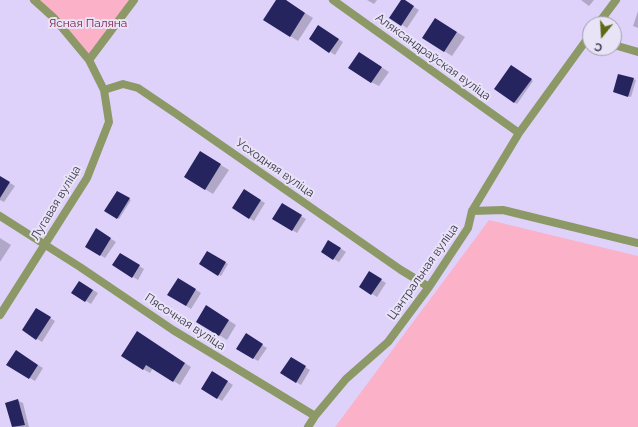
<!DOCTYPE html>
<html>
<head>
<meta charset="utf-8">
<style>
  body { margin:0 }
  #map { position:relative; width:638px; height:427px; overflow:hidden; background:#ded2fa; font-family:Raleway,sans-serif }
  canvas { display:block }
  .north { position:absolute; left:582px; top:16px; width:40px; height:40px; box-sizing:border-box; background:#e9e3f7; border:1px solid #a39db1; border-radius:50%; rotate:198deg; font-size:11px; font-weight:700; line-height:16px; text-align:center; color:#3a3448 }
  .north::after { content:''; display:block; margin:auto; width:14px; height:18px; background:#5d6b15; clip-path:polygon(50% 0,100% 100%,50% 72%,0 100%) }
</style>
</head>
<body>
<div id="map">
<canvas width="638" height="427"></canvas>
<div class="north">С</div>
</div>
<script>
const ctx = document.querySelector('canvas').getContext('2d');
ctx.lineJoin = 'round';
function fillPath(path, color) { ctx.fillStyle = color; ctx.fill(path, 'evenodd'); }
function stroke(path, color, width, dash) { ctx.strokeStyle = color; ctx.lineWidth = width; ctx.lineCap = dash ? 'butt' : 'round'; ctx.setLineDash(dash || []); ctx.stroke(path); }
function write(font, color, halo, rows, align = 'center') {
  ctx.font = font + ' Raleway,sans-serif'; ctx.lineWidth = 4; ctx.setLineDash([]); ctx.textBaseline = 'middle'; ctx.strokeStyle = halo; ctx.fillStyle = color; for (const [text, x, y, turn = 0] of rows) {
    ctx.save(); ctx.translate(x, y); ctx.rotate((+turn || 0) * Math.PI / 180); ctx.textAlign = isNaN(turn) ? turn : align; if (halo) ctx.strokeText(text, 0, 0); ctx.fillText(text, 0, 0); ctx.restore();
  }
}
fillPath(new Path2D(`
  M31 0H134L89 60 78 46Z
  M489 220 638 256V427H335Z`), '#fbb2c9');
fillPath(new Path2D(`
  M277 0H285L313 18 298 41 290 36Z
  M367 0H377L374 4Z
  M402 0 419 10 407 28 390 17Z
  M581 0H594L589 6Z
  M638 11V28L633 26Z
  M443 24 465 37 452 56 423 38Z
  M323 29 343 42 335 55 310 39Z
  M367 58 389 72 379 86 371 82Z
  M514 67 533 81 517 104 495 89Z
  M633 79 636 80 631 97 614 92Z
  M208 157 229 170 213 194 185 177Z
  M0 177 15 186 4 202 0 200Z
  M244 190 265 203 254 221 233 208Z
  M118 192 131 200 119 219 106 211Z
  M282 205 306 219 297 233 274 219Z
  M97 230 116 242 105 258 86 246Z
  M0 238 11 245 0 262Z
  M329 241 346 252 339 262 322 252Z
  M208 252 228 264 221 276 201 264Z
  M120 254 144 269 138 280 114 265Z
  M370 273 386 283 377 297 361 287Z
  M178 279 201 293 191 309 169 295Z
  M80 282 98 293 91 304 73 293Z
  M36 309 55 321 42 342 23 330Z
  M214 311 236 325 227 340 219 335Z
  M246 335 267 348 258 361 237 349Z
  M144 336 191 367 180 385 153 368 150 373 143 369Z
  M16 352 43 368 35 381 8 365Z
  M291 358 310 370 301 385 282 373Z
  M213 372 233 385 222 401 202 389Z
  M17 400 23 403 29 427H13L6 404Z`), '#0003');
fillPath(new Path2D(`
  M276 0H286L305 13 290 37 263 20Z
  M401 0H405L414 6 401 26 389 18Z
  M435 18 457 32 444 52 422 38Z
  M318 25 339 39 329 53 309 39Z
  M359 52 382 67 371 83 348 68Z
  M511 65 532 79 514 103 494 89Z
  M618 74 634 78 628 97 613 92Z
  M200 151 221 164 205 190 184 177Z
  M0 176 10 182 0 198Z
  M244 189 261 200 249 219 232 208Z
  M117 191 130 198 117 219 104 211Z
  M282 203 302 215 292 231 272 219Z
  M96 228 111 238 100 256 85 247Z
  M328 240 341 248 333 260 321 252Z
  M207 251 226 262 218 276 199 264Z
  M120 253 140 265 132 278 112 265Z
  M369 271 382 279 371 295 359 287Z
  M178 278 196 289 186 306 167 295Z
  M79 281 93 290 85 302 71 293Z
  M206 305 229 320 219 336 196 322Z
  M36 308 51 317 36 340 22 330Z
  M137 331 185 363 173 382 146 365 143 370 121 356Z
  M246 333 263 344 253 359 236 349Z
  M16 350 38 365 29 379 6 365Z
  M291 357 306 366 296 383 280 373Z
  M212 371 228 381 217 399 201 389Z
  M18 399 25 425 12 427 5 403Z`), '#25245e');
stroke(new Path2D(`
  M333 0 519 133
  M598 24 616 0
  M614 45 638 52
  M89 60 134 0
  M104 90 123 84 138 88 175 113 401 270 429 287
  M472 211 503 210 638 243
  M0 216 80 267 173 330 315 416
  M0 315 87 178 109 122 104 90 89 60 54 18 34 0
  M308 427 315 416 346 379 388 342 429 287 468 228 472 211 519 133 590 35`), '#8c9865', 8);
write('12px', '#7e2249', '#e9e3f7', [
  ["Ясная Паляна",88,23]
]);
write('12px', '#3a3448', '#e9e3f7', [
  ["Аляксандраўская вуліца",433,57,36],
  ["Усходняя вуліца",275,168,35],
  ["Лугавая вуліца",56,203,-59],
  ["Цэнтральная вуліца",423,272,-55],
  ["Пясочная вуліца",185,322,33]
]);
</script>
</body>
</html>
